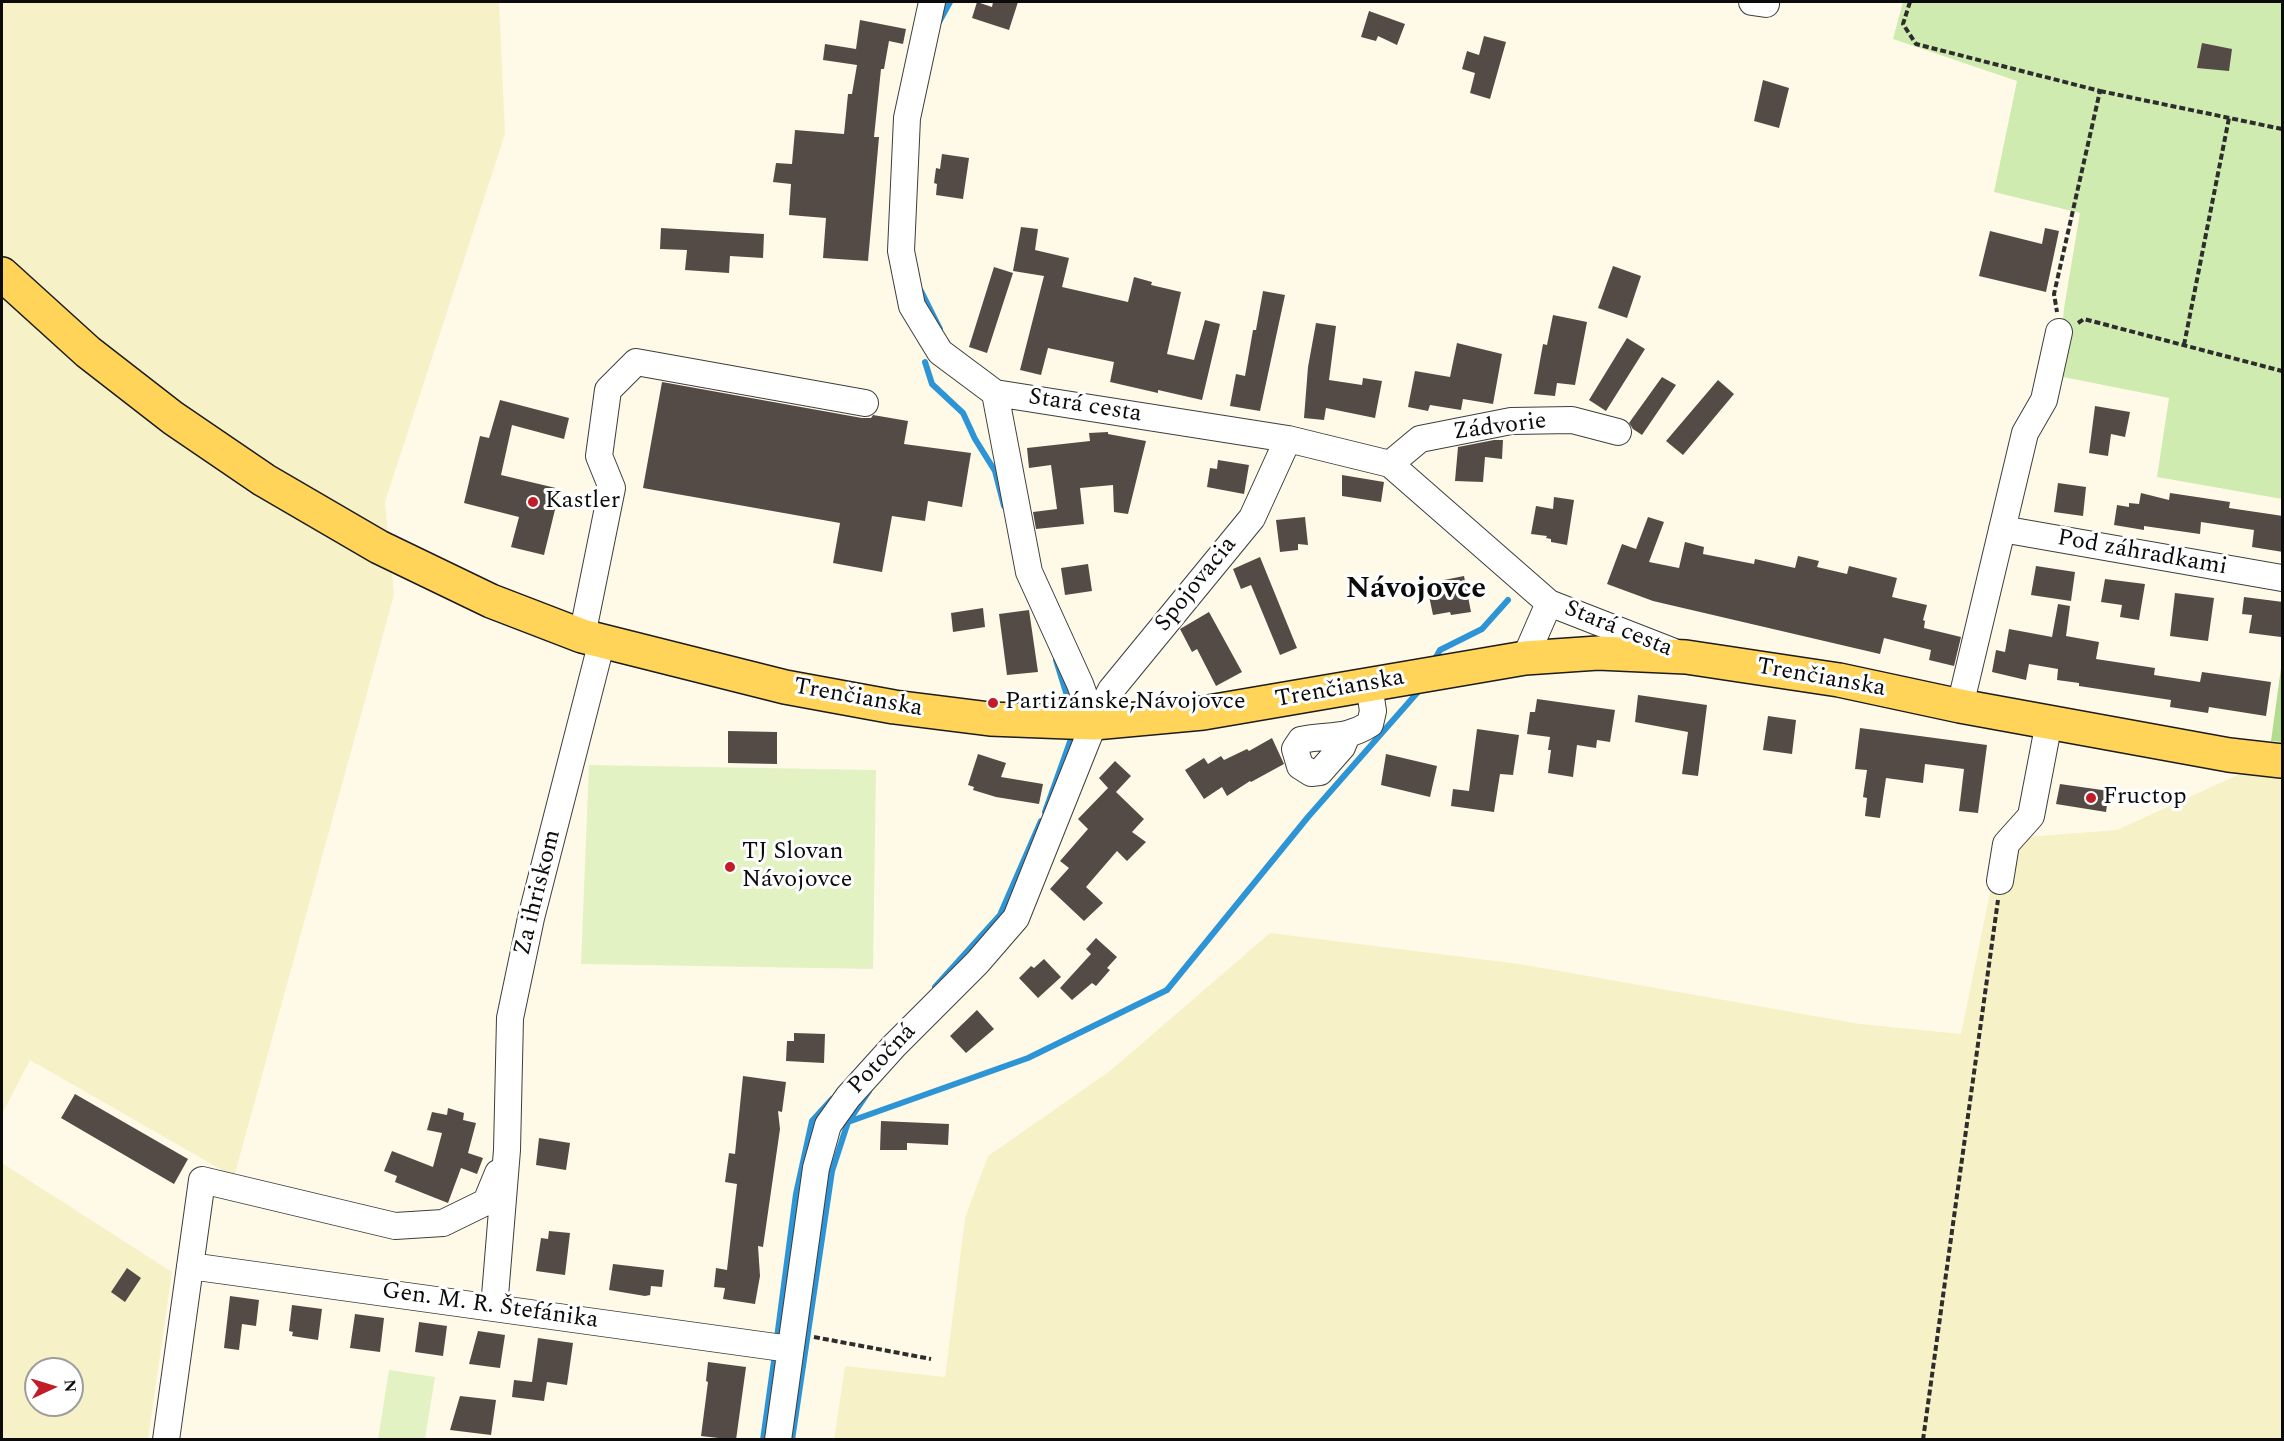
<!DOCTYPE html>
<html>
<head>
<meta charset="utf-8">
<style>
  body { margin:0 }
  #map { position:relative; width:2284px; height:1441px; overflow:hidden; background:#fffae8; font-family:Spectral,serif }
  canvas { display:block }
  .frame { position:absolute; inset:0; border:3px solid #0b0b0b; pointer-events:none }
  .north { position:absolute; left:24px; top:1357px; width:60px; height:60px; box-sizing:border-box; background:#fff; border:2px solid #9d9d9d; border-radius:50%; rotate:86deg; font-size:16px; font-weight:700; line-height:24px; text-align:center; color:#0b0b0b }
  .north::after { content:''; display:block; margin:auto; width:21px; height:27px; background:#c11c27; clip-path:polygon(50% 0,100% 100%,50% 72%,0 100%) }
</style>
</head>
<body>
<div id="map">
<canvas width="2284" height="1441"></canvas>
<div class="frame"></div>
<div class="north">N</div>
</div>
<script>
const ctx = document.querySelector('canvas').getContext('2d');
ctx.lineJoin = 'round';
function fillPath(path, color) { ctx.fillStyle = color; ctx.fill(path, 'evenodd'); }
function stroke(path, color, width, dash) { ctx.strokeStyle = color; ctx.lineWidth = width; ctx.lineCap = dash ? 'butt' : 'round'; ctx.setLineDash(dash || []); ctx.stroke(path); }
function write(font, color, halo, rows, align = 'center') {
  ctx.font = font + ' Spectral,serif'; ctx.lineWidth = 6; ctx.setLineDash([]); ctx.textBaseline = 'middle'; ctx.strokeStyle = halo; ctx.fillStyle = color; for (const [text, x, y, turn = 0] of rows) {
    ctx.save(); ctx.translate(x, y); ctx.rotate((+turn || 0) * Math.PI / 180); ctx.textAlign = isNaN(turn) ? turn : align; if (halo) ctx.strokeText(text, 0, 0); ctx.fillText(text, 0, 0); ctx.restore();
  }
}
fillPath(new Path2D(`
  M2 2H499L505 134 385 502 394 595 234 1177 30 1060 2 1114Z
  M2262 764H2282V1439L834 1440 845 1366 945 1377 965 1218 988 1156 1110 1071 1270 933 1520 964 1860 1024 1961 1034 2001 839 2117 830Z
  M2 1163 172 1272 148 1439H2ZM36 1369H72V1405H36Z`), '#f6f1c7');
fillPath(new Path2D(`
  M1903 2H2282V499L2157 477 2169 398 2058 376 2064 308 2080 213 1994 192 2017 81 1893 39Z`), '#d0ebb0');
fillPath(new Path2D(`
  M2282 661V742L2271 741Z`), '#b3dc8f');
fillPath(new Path2D(`
  M589 765 876 770 873 969 581 964Z
  M389 1370 435 1377 425 1439H378Z`), '#e2f2c3');
stroke(new Path2D(`
  M939 22 950 2
  M921 291 940 329
  M925 362 932 384 963 413 975 439 995 471 1004 506
  M1436 657 1440 650 1482 629 1508 600
  M1056 660 1069 702
  M1045 812 1071 739
  M935 987 1000 915 1041 821
  M848 1122 1028 1058 1167 990 1308 817 1417 693
  M777 1338 796 1194 812 1121 832 1099
  M763 1440 775 1354
  M792 1440 832 1171 848 1122 869 1091`), '#2d95d5', 6);
fillPath(new Path2D(`
  M977 2 992 7 993 2H1018L1009 30 972 18Z
  M1369 11 1405 24 1397 45 1378 36 1376 41 1361 37Z
  M860 20 906 29 903 44 889 41 884 69H881L874 137H879L868 261 823 258 826 218 789 215 791 184 773 182 776 163 792 164 795 130 844 134 848 94H852L857 65 823 60 825 44 856 49Z
  M1484 36 1506 42 1490 99 1470 93 1475 73 1462 69 1467 51 1479 55Z
  M2202 43 2232 49 2229 71 2197 68Z
  M1763 80 1789 88 1779 128 1754 121Z
  M942 154 969 158 963 199 936 195 937 184 934 183 936 168 940 169Z
  M1021 227 1038 229 1035 250 1069 258 1062 287 1128 302 1134 277 1152 282 1151 285 1181 292 1167 354 1194 360 1205 320 1220 324 1202 400 1158 390V393L1110 382 1114 362 1048 348 1041 375 1020 370 1044 276 1013 271Z
  M661 228 764 234 763 258 730 256 729 273 685 270 687 250 660 249Z
  M2045 228 2059 231 2046 292 1979 276 1990 231 2042 244Z
  M1613 266 1641 276 1627 318 1598 308Z
  M994 267 1013 273 987 353 969 347Z
  M1263 291 1285 295 1260 411 1230 406 1236 374 1245 376 1253 330H1256Z
  M1553 315 1587 322 1575 385 1557 383 1555 396 1534 394 1543 344 1547 345Z
  M1316 323 1336 326 1329 380 1362 385 1363 378 1382 381 1375 418 1326 408 1324 420 1304 418 1308 367Z
  M1627 338 1645 349 1606 411 1589 400Z
  M1457 343 1502 354 1493 404 1463 399 1461 410 1430 405 1428 411 1408 407 1415 371 1450 377Z
  M1662 377 1676 385 1642 435 1633 429 1629 423Z
  M1718 380 1734 394 1683 455 1666 441Z
  M662 382 862 418H871L873 415 908 421 904 444 971 453 962 507 928 501 925 521 892 516 882 572 833 563 840 523 643 488Z
  M500 400 569 418 564 439 512 425 501 475 560 489 544 555 511 547 519 517 464 503 480 436 489 438Z
  M2095 406 2130 412 2125 437 2111 434 2108 456 2089 453Z
  M1108 432V434L1146 441 1128 514 1114 512 1113 485 1080 488 1084 524 1036 529 1033 512 1057 509 1051 465 1029 468 1027 448 1090 441 1089 433Z
  M1494 440H1503L1502 459 1485 457 1483 482 1455 481 1458 447Z
  M1218 460 1249 465 1244 494 1207 487 1210 468 1217 469Z
  M1342 475 1384 482 1381 502 1342 496Z
  M2058 483 2086 487 2083 516 2054 512Z
  M2141 493 2169 500 2170 493 2230 502 2229 508 2283 516V552L2252 547 2254 530 2201 522 2200 534 2144 526V530L2114 525 2117 505 2129 507V503L2139 504Z
  M1554 497 1574 500 1567 545 1551 542V539L1546 538 1547 536 1531 534 1536 506 1553 509Z
  M1305 517 1308 545 1298 544V550L1280 552 1276 520Z
  M1648 517 1664 522 1649 562 1679 568 1685 542 1704 547 1703 554 1754 564 1755 559 1795 568 1798 556 1819 561 1817 567 1847 574 1849 566 1897 578 1892 597 1927 605 1923 620 1925 621 1924 628 1961 637 1954 666 1929 660 1931 650 1884 638 1880 654 1653 601 1607 584 1622 544 1636 549Z
  M1260 557 1297 648 1280 655 1251 585 1241 589 1233 569Z
  M1088 564 1092 591 1065 595 1061 568Z
  M2036 566 2075 572 2071 601 2031 595Z
  M1464 576 1471 612 1451 615 1450 612 1433 615 1429 596 1447 593 1444 580Z
  M2105 579 2145 584 2139 620 2120 617 2122 605 2101 602Z
  M2175 593 2214 598 2208 641 2170 636Z
  M2244 597 2283 602 2281 637 2249 633 2252 615 2242 614Z
  M2058 604 2070 606 2066 636 2099 642 2096 659 2155 668 2154 675 2200 682 2202 672 2271 682 2266 716 2209 707 2208 713 2170 707 2171 700 2079 686V683L2057 680 2058 669 2029 664 2026 680 1992 672 1996 650 2005 652 2009 629 2052 637Z
  M983 608 985 627 953 632 951 613Z
  M1029 610 1038 672 1007 675 999 614Z
  M1209 612 1242 672 1216 686 1197 649 1192 652 1180 629Z
  M1638 695 1707 705 1698 776 1682 774 1688 732 1635 722Z
  M1537 699 1615 710 1610 742 1597 740 1596 748 1577 745 1573 777 1548 773 1551 750H1548L1550 737 1527 734 1530 712H1535Z
  M1768 716 1796 720 1792 754 1763 750Z
  M1860 728 1987 745 1978 813 1959 811 1964 769 1925 764 1923 783 1886 778 1880 818 1865 816 1867 798 1863 797 1867 770 1855 769Z
  M1477 729 1519 735 1513 775 1500 774 1494 812 1451 806 1453 789 1469 791Z
  M728 731 777 732V764L728 763Z
  M1272 738 1284 764 1251 782 1250 781 1227 796 1222 787 1204 799 1185 770 1204 758 1208 764 1221 756 1224 760 1247 749 1249 751Z
  M978 754 1006 763 1001 777 1043 784 1039 804 996 797 973 790 974 787 968 785Z
  M1386 754 1437 766 1430 797 1381 785Z
  M1115 761 1131 776 1116 792 1144 819 1132 832 1146 842 1127 861 1117 851 1086 887 1103 903 1084 921 1050 889 1069 868 1060 861 1088 829 1078 819 1108 788 1099 778Z
  M2060 784 2109 791 2106 812 2056 804Z
  M1096 938 1117 957 1107 968 1110 970 1096 986 1092 983 1072 1000 1060 988 1091 954 1086 949Z
  M1044 959 1061 977 1038 998 1019 978 1031 966 1034 968Z
  M977 1010 994 1029 966 1053 950 1036Z
  M794 1033 825 1034 824 1063 786 1061 787 1041H794Z
  M743 1076 786 1082 782 1112 778 1111 780 1129 763 1247 758 1246 760 1276 755 1304 723 1299 725 1288 714 1287 716 1268 727 1270 737 1184 725 1182 729 1153 735 1154Z
  M75 1094 188 1159 174 1184 61 1118Z
  M448 1108 464 1113 463 1120 476 1123 468 1153 483 1158 477 1174 461 1168 448 1203 395 1182 397 1176 384 1171 392 1151 433 1167 442 1133 427 1130 432 1112 447 1115Z
  M881 1121 949 1124 948 1145 907 1143V1150H880Z
  M539 1138 570 1143 566 1170 536 1165Z
  M549 1231 570 1233 565 1275 536 1271 541 1238 548 1239Z
  M613 1264 664 1270 662 1287 651 1286 650 1295 645 1296 609 1290Z
  M127 1268 141 1278 125 1302 111 1292Z
  M230 1296 259 1300 256 1326 242 1324 239 1350 224 1348Z
  M292 1305 322 1309 318 1340 292 1336 293 1332 289 1331Z
  M355 1314 384 1318 380 1352 350 1348Z
  M419 1322 447 1326 443 1356 415 1352Z
  M478 1331 505 1335 500 1368 469 1364Z
  M538 1338 573 1343 567 1385 547 1382 544 1401 512 1397 514 1380 532 1382Z
  M708 1362 746 1367 736 1440 701 1436 708 1382 706 1381Z
  M460 1396 496 1400 491 1435 450 1430Z`), '#544b46');
const minor = new Path2D(`
  M932 2 907 118 901 251 912 306 940 352 995 393 1288 439 1390 464 1549 603
  M1752 2 1766 4
  M995 393 1029 572 1080 684 1094 723
  M1390 464 1420 439 1511 421 1572 420 1618 432
  M2002 529 2282 578
  M582 636 612 488 599 456 608 390 636 362 865 403
  M1525 658 1549 603 1672 651
  M1960 706 2025 433 2044 400 2059 332
  M1347 735 1342 747 1320 772 1311 773 1300 766 1295 749 1301 740C1328 734 1345 740 1370 724L1373 711 1369 685
  M2000 881 2006 844 2031 816 2049 722
  M190 1266 790 1349
  M494 1308 507 1150 510 1018 531 918 602 641
  M166 1440 202 1180 395 1226 443 1223 486 1202 498 1173
  M778 1440 816 1168 828 1125 848 1097 894 1046 977 963 1016 918 1094 723 1111 690 1252 518 1288 439`);
const major = new Path2D(`
  M2 274 88 352 173 418 264 480 379 547 491 601 582 636 785 687 894 707 990 719 1094 723 1203 713 1525 658 1598 653 1686 657 1839 680 1960 706 2229 755 2282 761`);
stroke(minor, '#3e3e3e', 28);
stroke(major, '#1c1c1c', 36);
stroke(new Path2D(`
  M1910 2 1903 24 1916 44 2100 91 2054 294 2057 312
  M2100 91 2282 129
  M2078 323 2084 319 2282 371
  M2184 345 2229 118
  M814 1337 931 1359
  M1923 1440 1998 900`), '#2d2d2d', 4, [6, 3]);
stroke(minor, '#fff', 26);
stroke(major, '#ffd458', 33);
for (const [x, y, r, color] of [
  [533,502,6,"#c11c27"],
  [993,703,6,"#c11c27"],
  [2091,798,6,"#c11c27"],
  [730,867,6,"#c11c27"]
]) { const dot = new Path2D(); dot.arc(x, y, r, 0, 2 * Math.PI); ctx.fillStyle = color; ctx.fill(dot); stroke(dot, '#fff', 2); }
write('24px', '#0b0b0b', '#fff', [
  ["Stará cesta",1085,407,9],
  ["Zádvorie",1500,428,-7],
  ["Pod záhradkami",2142,554,10],
  ["Spojovacia",1197,585,-51],
  ["Stará cesta",1618,630,22],
  ["Trenčianska",1821,679,10],
  ["Trenčianska",1340,690,-10],
  ["Trenčianska",858,699,10],
  ["Za ihriskom",539,893,-76],
  ["Potočná",883,1060,-47],
  ["Gen. M. R. Štefánika",490,1307,8]
]);
write('24px', '#0b0b0b', '#fff', [
  ["Kastler",545,502],
  ["Partizánske,Návojovce",1005,703],
  ["Fructop",2103,798],
  ["TJ Slovan",742,853],
  ["Návojovce",742,881]
], 'left');
write('bold 30px', '#0b0b0b', '#fff', [
  ["Návojovce",1416,591]
]);
</script>
</body>
</html>
